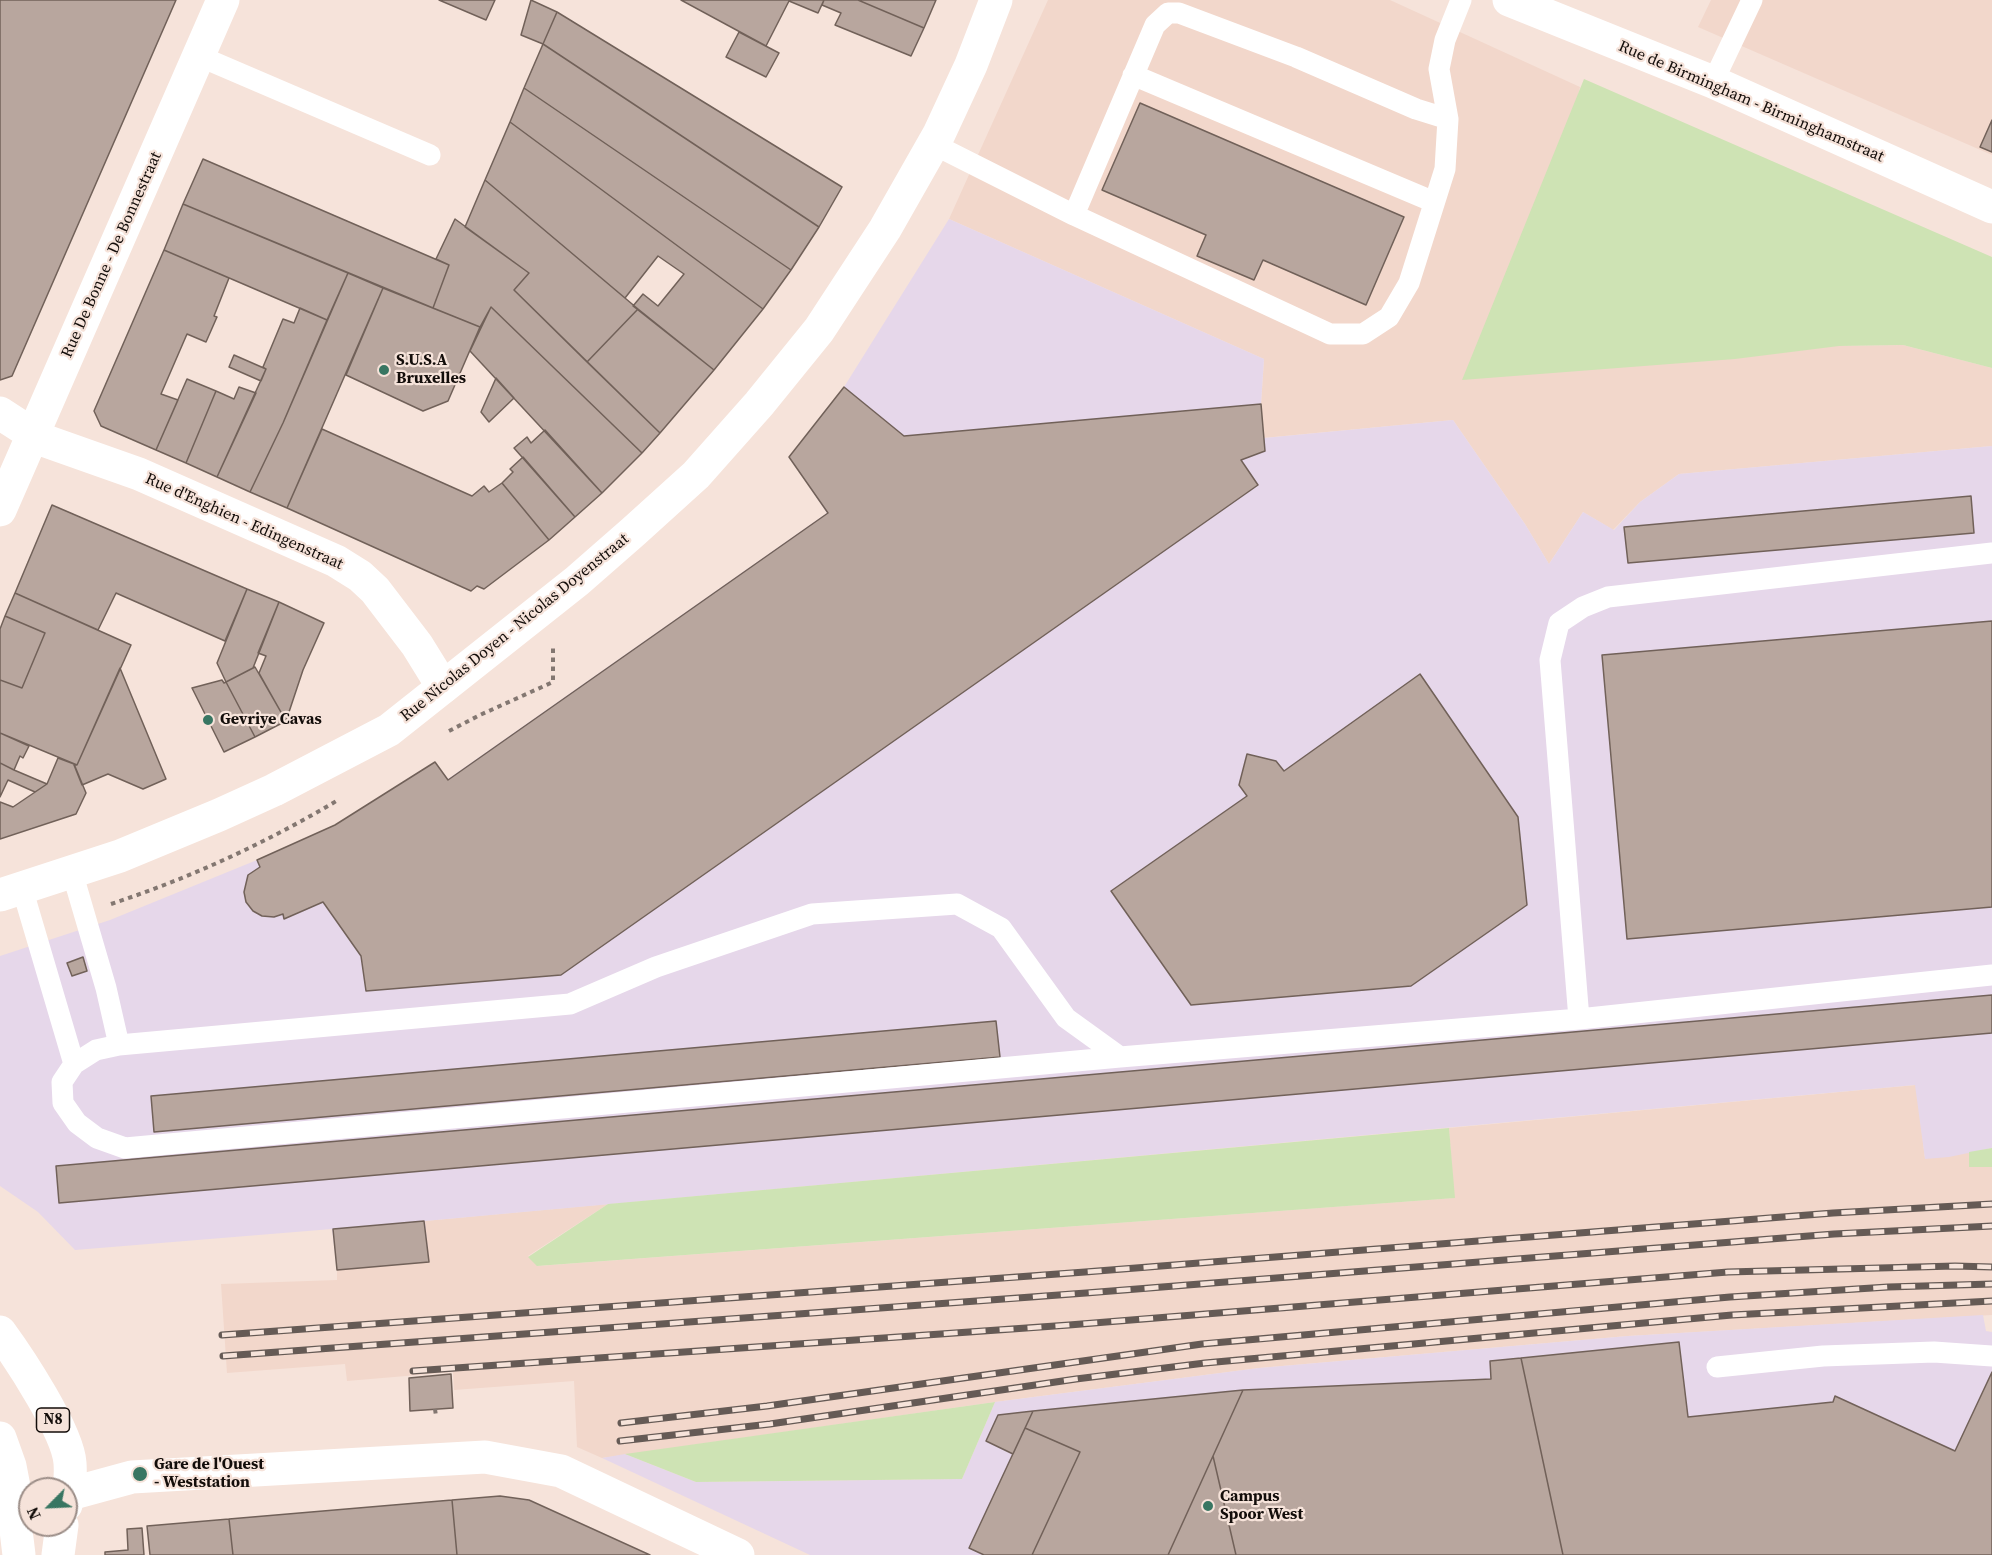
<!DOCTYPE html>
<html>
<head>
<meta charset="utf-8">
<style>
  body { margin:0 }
  #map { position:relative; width:1992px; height:1555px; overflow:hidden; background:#f6e3da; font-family:"Source Serif 4",serif }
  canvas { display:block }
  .north { position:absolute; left:18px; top:1477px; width:60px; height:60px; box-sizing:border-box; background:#f6e3da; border:2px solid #9b8d87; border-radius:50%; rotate:246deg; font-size:16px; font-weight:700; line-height:24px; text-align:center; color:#130d0a }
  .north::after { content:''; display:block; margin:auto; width:21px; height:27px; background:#387662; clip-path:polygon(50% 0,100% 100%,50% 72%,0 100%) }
</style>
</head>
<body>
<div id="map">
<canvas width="1992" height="1555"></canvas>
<div class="north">N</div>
</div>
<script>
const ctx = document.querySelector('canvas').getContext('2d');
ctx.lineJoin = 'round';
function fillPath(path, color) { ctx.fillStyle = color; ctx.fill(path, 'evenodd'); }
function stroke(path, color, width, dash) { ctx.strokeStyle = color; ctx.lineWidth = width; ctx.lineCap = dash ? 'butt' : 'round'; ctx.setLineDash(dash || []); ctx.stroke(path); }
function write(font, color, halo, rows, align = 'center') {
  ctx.font = font + ' "Source Serif 4",serif'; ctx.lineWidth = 4.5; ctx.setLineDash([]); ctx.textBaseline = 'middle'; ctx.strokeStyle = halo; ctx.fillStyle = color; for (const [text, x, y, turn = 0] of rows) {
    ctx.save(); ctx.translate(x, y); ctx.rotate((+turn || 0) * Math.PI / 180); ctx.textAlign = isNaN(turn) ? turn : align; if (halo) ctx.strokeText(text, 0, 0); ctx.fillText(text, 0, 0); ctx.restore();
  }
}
fillPath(new Path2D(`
  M1048 0H1390L1580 87 1578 96 1839 346 1903 345 1992 368V446L1679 474 1640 502 1613 530 1583 512 1549 564 1525 524 1453 420 1263 438 1261 404 1264 359 949 219Z
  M1711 0H1992V155L1698 27Z
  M1916 1085 1925 1158 1969 1152 1970 1167H1992V1315L1628 1336 1259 1368 995 1402 602 1458 577 1447 574 1381 454 1390 453 1372 347 1381 345 1364 227 1373 221 1284 337 1280V1270L428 1262 424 1221 608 1204 528 1256 538 1266 1454 1198 1449 1128Z`), '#f2d7cb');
fillPath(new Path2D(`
  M949 219 1264 359 1261 404 1264 438 1453 420 1525 524 1549 564 1583 512 1614 530 1640 502 1679 474 1992 446V1148L1949 1157 1925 1159 1915 1085 425 1221 429 1262 337 1270 332 1229 75 1250 38 1212 0 1186V956L110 920 257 860 335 825 435 762 448 779 827 513 789 457 844 387Z
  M1983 1315 1986 1331 1992 1332V1555H810L602 1458 625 1454 696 1482 962 1479 995 1402 1259 1368 1628 1336Z`), '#e6d7ea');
fillPath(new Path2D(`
  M1584 79 1992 257V368L1903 345 1839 346 1735 359 1462 380Z
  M1449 1128 1455 1198 537 1266 528 1257 608 1204Z
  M1992 1148V1167H1969V1152Z
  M995 1402 962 1479 696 1482 625 1454Z`), '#cee3b4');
const building = new Path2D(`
  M0 0H176L12 376 0 380Z
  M439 0H495L486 20Z
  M531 0 557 12 543 44 521 35Z
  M681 0H824L818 13 789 1 766 46Z
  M824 0H858L924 28 911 56 835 25 841 13 822 5Z
  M858 0H936L924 28Z
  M557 12 842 187 819 227 543 44Z
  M739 32 779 53 766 77 726 57Z
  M543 44 819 227 791 270 524 88Z
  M524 88 791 270 763 309 510 122Z
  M1140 103 1404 217 1366 305 1263 260 1254 280 1197 256 1206 235 1102 190Z
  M1992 120V152L1980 147Z
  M510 122 763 309 714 370 633 306 643 294 658 306 684 274 658 256 625 298 485 180Z
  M203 159 449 265 433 308 183 204Z
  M485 180 638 309 587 362 514 290 529 273 465 227Z
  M183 204 348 273 327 320 164 250Z
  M455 219 529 273 514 290 660 433 642 453 491 307 480 327 433 308 449 265 436 259Z
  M164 250 229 278 214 316 217 317 206 342 187 334 161 394 178 400 156 450 101 426 94 411Z
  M348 273 383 288 287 508 250 492 283 423Z
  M383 288 480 327 448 401 423 411 346 375Z
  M491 307 642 453 602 493 470 351Z
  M300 308 327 320 283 423 250 492 217 477 266 369 263 367 283 319 294 323Z
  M638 309 714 370 660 433 587 362Z
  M234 355 266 369 261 381 229 367Z
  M496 378 514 398 489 422 481 412Z
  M187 379 216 391 186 463 156 450Z
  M239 387 256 393 217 477 186 463 216 391 234 399Z
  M844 387 904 436 1261 404 1265 451 1241 460 1258 485 561 975 366 991 361 956 323 902 284 919 283 914 274 917 262 916 253 911 246 902 244 892 248 875 260 867 257 860 335 825 435 762 448 780 828 513 789 457Z
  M322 429 472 496 484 486 489 492 502 483 549 540 484 589 477 586 471 591 287 508Z
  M545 430 602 493 575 517 514 448 527 437 531 443Z
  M523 457 575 517 549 540 502 483 513 472 510 469Z
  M1971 496 1974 533 1628 563 1624 527Z
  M52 505 247 589 225 641 116 593 98 630 15 593Z
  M247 589 279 602 253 668 226 682 217 663Z
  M15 593 131 645 77 765 0 733V680L22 688 45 633 5 616Z
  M279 602 324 623 303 670 286 721 259 673 266 656 258 653Z
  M5 616 45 633 22 688 0 680V629Z
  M1992 621V907L1627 939 1602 655Z
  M255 667 286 721 255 737 226 682Z
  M120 668 166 779 143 789 108 774 82 785 74 765H77Z
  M1420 674 1518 817 1527 905 1411 986 1191 1005 1111 891 1247 796 1239 785 1247 754 1276 761 1284 771Z
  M222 680 224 683 226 682 255 737 224 752 192 688Z
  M0 733 29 746 23 758 20 756 14 770 0 763Z
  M58 758 74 764 86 793 76 814 0 839V802L13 807 47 784Z
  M0 763 14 770 47 784 35 792 8 780 0 797Z
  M83 957 87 971 72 976 67 963Z
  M1992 995V1033L59 1203 56 1166Z
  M996 1021 1000 1057 154 1132 151 1096Z
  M424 1221 429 1262 337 1270 333 1229Z
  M1679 1342 1688 1417 1833 1402 1835 1396 1955 1451 1992 1372V1555H1563L1521 1358Z
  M1521 1358 1563 1555H1236L1213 1456 1243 1390 1491 1379 1490 1361Z
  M451 1374 453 1408 410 1411 409 1378Z
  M1243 1390 1168 1555H1032L1080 1452 1025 1428 1033 1411Z
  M1033 1411 1013 1454 986 1441 998 1415Z
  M1025 1428 1080 1452 1032 1555H984L969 1548Z
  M1213 1456 1236 1555H1168Z
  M500 1496 529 1500 650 1555H457L452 1500Z
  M452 1500 457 1555H233L229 1519Z
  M229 1519 233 1555H150L147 1526Z
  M142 1528 144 1555H105V1552L128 1550 127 1529Z`);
fillPath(building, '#b8a69e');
stroke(building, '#716159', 1.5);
stroke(new Path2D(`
  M449 731 480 715 553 682V646
  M111 904C190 878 266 843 338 800
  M435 1409 436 1416`), '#837771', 4, [4.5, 4.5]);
stroke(new Path2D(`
  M199 56 430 155
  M1133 75 1434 202
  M1713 82 1752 0
  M933 144 1074 215 1330 334H1363L1389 317 1409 283 1445 169 1448 119 1439 69 1445 40 1461 0
  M1074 215 1155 25 1168 13H1179L1296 57 1416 109 1448 119
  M72 872 106 988 119 1045
  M22 888 74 1064
  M1579 1019 1550 660 1559 623 1583 607 1608 597 1992 553
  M1120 1057 1066 1018 1001 928 957 904 812 914 656 967 570 1004 119 1045 96 1050 74 1064 62 1082 63 1103 77 1123 97 1138 125 1148 1120 1057 1579 1019 1992 975
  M1717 1367 1823 1356 1934 1352 1992 1356`), '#fff', 21);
stroke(new Path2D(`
  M0 413 40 439 139 474 311 550 336 561 360 576 375 590 417 645 443 687
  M0 510 223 0
  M66 1495 132 1477 485 1457 561 1471 738 1555`), '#fff', 33);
stroke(new Path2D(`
  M1509 0 1713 82 1992 207
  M0 895 120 856 219 815 274 790 389 730 577 581 633 532 696 475 759 404 819 330 885 229 939 134 971 65 996 0`), '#fff', 33);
stroke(new Path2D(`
  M0 1332C19 1358 68 1432 70 1463 71 1477 69 1492 66 1505
  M0 1438 10 1466 15 1492V1522L19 1555
  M58 1555 62 1525`), '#fff', 33);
const rail = new Path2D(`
  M222 1335 1085 1272 1833 1213 1992 1204
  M223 1356 1086 1293 1834 1234 1992 1226
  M413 1371 1069 1325 1728 1272 1955 1266 1992 1267
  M621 1423 767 1406 1202 1344 1730 1297 1888 1287 1992 1284
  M620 1441 770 1424 1076 1379 1205 1363 1732 1315 1992 1301`);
stroke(rail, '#655a55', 7);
stroke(rail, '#f6e3da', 4.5, [14]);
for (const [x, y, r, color] of [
  [384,370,6,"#387662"],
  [208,720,6,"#387662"],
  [140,1474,8,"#387662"],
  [1208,1506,6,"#387662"]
]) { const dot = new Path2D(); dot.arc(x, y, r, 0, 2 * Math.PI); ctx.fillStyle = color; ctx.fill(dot); stroke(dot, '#f6e3da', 2); }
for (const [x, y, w] of [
  [53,1420,33]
]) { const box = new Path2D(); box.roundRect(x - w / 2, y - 12, w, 24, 4.5); ctx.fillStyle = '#f6e3da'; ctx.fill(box); stroke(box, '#130d0a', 1.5); }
write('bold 15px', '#130d0a', null, [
  ["N8",53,1420]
]);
write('16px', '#130d0a', '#f6e3da', [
  ["Rue de Birmingham - Birminghamstraat",1751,102,23],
  ["Rue De Bonne - De Bonnestraat",112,255,-66],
  ["Rue d'Enghien - Edingenstraat",244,522,24],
  ["Rue Nicolas Doyen - Nicolas Doyenstraat",515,628,-39]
]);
write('bold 16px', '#130d0a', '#f6e3da', [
  ["S.U.S.A",396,361],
  ["Bruxelles",396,379],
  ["Gevriye Cavas",220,720],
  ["Gare de l'Ouest",154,1465],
  ["- Weststation",154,1483],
  ["Campus",1220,1497],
  ["Spoor West",1220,1515]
], 'left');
</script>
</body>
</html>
